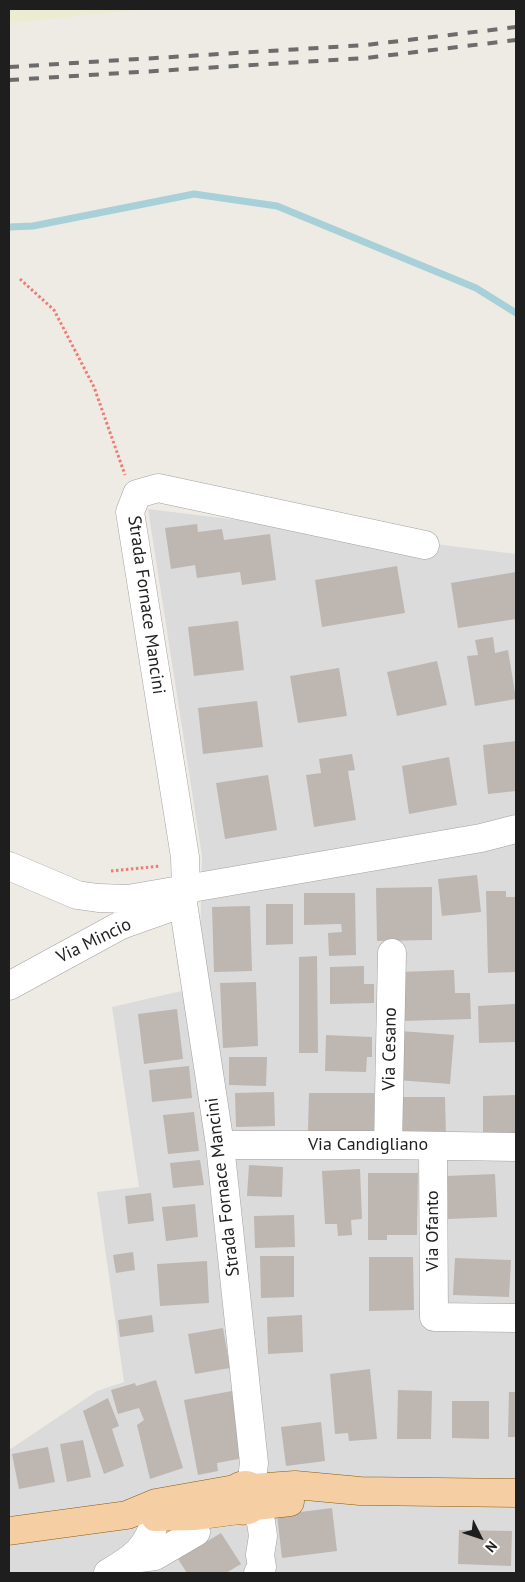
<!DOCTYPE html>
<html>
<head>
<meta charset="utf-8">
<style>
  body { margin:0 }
  #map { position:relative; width:525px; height:1582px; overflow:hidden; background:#eeebe5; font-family:"PT Sans",sans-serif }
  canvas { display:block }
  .frame { position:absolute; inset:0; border:10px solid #1e1e1e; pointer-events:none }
  .north { position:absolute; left:455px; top:1512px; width:50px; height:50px; -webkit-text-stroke:4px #fff; paint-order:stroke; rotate:131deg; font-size:14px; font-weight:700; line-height:20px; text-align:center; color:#1e1e1e }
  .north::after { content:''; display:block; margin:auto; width:18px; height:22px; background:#1e1e1e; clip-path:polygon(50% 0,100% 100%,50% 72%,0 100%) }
</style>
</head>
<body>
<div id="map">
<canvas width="525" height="1582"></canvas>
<div class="frame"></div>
<div class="north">N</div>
</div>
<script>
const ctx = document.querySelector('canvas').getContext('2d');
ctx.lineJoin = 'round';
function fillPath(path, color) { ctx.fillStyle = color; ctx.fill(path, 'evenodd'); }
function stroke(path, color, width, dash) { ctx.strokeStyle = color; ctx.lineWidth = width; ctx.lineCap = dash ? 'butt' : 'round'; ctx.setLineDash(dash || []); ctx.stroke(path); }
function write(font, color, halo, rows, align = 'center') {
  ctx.font = font + ' "PT Sans",sans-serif'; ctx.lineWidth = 4; ctx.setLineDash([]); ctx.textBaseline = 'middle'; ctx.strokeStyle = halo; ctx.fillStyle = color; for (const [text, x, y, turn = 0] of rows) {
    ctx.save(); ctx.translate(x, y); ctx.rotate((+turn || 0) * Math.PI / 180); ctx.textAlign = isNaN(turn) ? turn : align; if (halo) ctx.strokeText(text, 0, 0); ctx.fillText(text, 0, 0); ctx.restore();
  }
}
fillPath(new Path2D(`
  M148 509 516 554V1573H9V1450L97 1391 124 1382 97 1192 139 1187 112 1007 199 987 202 856Z`), '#dcdbdb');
fillPath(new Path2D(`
  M9 9H146L9 23Z`), '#ebecd1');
stroke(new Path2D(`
  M9 227 33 226 194 194 277 206 476 288 516 313`), '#a8d0d9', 7);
fillPath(new Path2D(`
  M197 524 198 532 222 529 224 540 270 534 276 580 242 585 240 572 197 578 195 565 171 569 165 528Z
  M397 566 405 613 322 627 315 580Z
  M516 572V619L458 628 451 583Z
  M238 621 244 670 194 676 188 627Z
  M493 637 495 653 508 650 516 699 475 706 467 656 478 655 475 640Z
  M437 661 447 705 397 716 387 672Z
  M339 668 347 716 298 723 290 676Z
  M257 701 263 747 203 754 198 708Z
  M516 741V791L488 794 483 745Z
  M352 754 355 770 348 771 356 820 314 827 306 775 321 773 319 759Z
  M449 757 457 805 409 814 402 766Z
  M268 775 277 830 225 839 216 783Z
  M477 875 481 912 442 916 438 879Z
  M432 887V940L377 941 376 888Z
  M486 891H506V897H516V972L488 973Z
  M304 893H355L356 955 329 956 328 933 342 932 341 924 304 925Z
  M266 904H293V944L266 945Z
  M250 906 252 971 214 972 212 907Z
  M317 956 318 1053H299V957Z
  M364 966V984H374V1003L330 1004V967Z
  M454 970 455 993H470L471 1019 402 1021 400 972Z
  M256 982 258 1046 223 1048 220 983Z
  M515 1004 516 1042 479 1043 478 1006Z
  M177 1009 183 1059 144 1064 138 1014Z
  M400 1031 454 1035 450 1084 396 1080Z
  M326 1035 372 1037V1057H367L366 1072 325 1071Z
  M229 1057H267L266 1086 229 1085Z
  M189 1066 192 1098 152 1102 149 1070Z
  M274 1092 275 1126 236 1127 235 1093Z
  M309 1093H374V1132L308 1131Z
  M516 1095V1139L483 1140V1096Z
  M397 1097H445L446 1136 398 1137Z
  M194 1112 199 1151 168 1154 163 1115Z
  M200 1160 204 1185 173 1188 170 1163Z
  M249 1165 283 1167 282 1197 247 1196Z
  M360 1169 362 1219 351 1220 352 1235 338 1236 337 1224H325L322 1171Z
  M368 1173H418L417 1235H387V1240H368Z
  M495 1174 497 1217 448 1219 447 1176Z
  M151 1193 154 1221 128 1224 125 1196Z
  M195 1204 198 1237 166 1241 162 1207Z
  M294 1215 295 1247 255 1248 254 1216Z
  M133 1252 135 1270 116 1273 113 1255Z
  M260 1256H294V1297L261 1298Z
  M369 1257H413L414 1310 369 1311Z
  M455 1258 511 1260 509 1297 453 1295Z
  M207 1261 209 1303 160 1306 157 1264Z
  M152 1315 154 1332 120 1337 118 1320Z
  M302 1315 303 1352 268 1354 267 1317Z
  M223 1328 230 1368 195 1374 188 1334Z
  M370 1369 377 1439 349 1441 348 1433 335 1434 330 1374Z
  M156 1380 183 1468 150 1479 137 1425 144 1420 139 1408 118 1414 111 1390 135 1383 136 1386Z
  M237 1390 249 1457 217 1463 218 1471 198 1475 184 1400Z
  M398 1390 432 1391 431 1439H397Z
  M509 1392H516V1437H508Z
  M108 1398 119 1426 112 1429 124 1466 104 1474 83 1411Z
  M452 1401H489V1439L452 1438Z
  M321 1422 325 1461 286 1466 281 1427Z
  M83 1440 91 1477 67 1482 60 1444Z
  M48 1447 55 1482 19 1489 12 1454Z
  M332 1508 337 1551 282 1558 277 1515Z
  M459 1530 512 1531 511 1566 458 1564Z
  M221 1533 241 1564 226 1573H187L178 1559Z`), '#beb6b1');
const minor = new Path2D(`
  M9 866 77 895 98 898 128 899 481 838 516 829
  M9 986 121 925 183 903
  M220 1145H388L516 1147
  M388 1145 392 953
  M433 1146 434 1317 516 1318
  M251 1487 254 1463 220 1145 183 903 186 889 185 857 130 512 137 494 158 488 425 545
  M253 1507 261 1522 263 1536 260 1555 262 1567 258 1573
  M132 1559 155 1556 196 1532
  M108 1573C135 1557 147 1549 156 1518`);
const major = new Path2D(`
  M155 1517 194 1516 239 1510C246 1512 250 1510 255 1506L290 1502
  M9 1531 127 1515 156 1503 235 1489C241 1484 247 1484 253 1488L295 1485 360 1491 516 1493`);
stroke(minor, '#a2a2a2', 29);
stroke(major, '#8c5c0b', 29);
stroke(new Path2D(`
  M20 279 54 310 94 387 125 475
  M111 871 160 866`), '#ef7c75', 3, [2.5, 2.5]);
stroke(minor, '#fff', 28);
stroke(major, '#f5cea3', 28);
stroke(new Path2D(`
  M9 67 366 45 516 27
  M9 80 366 58 516 40`), '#6c6c6c', 4, [10, 10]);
write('18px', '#1e1e1e', '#fff', [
  ["Strada Fornace Mancini",146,605,82],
  ["Via Mincio",94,941,-26],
  ["Via Cesano",390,1049,-89],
  ["Via Candigliano",368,1145],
  ["Strada Fornace Mancini",223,1187,-97],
  ["Via Ofanto",433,1231,-90]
]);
</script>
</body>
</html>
